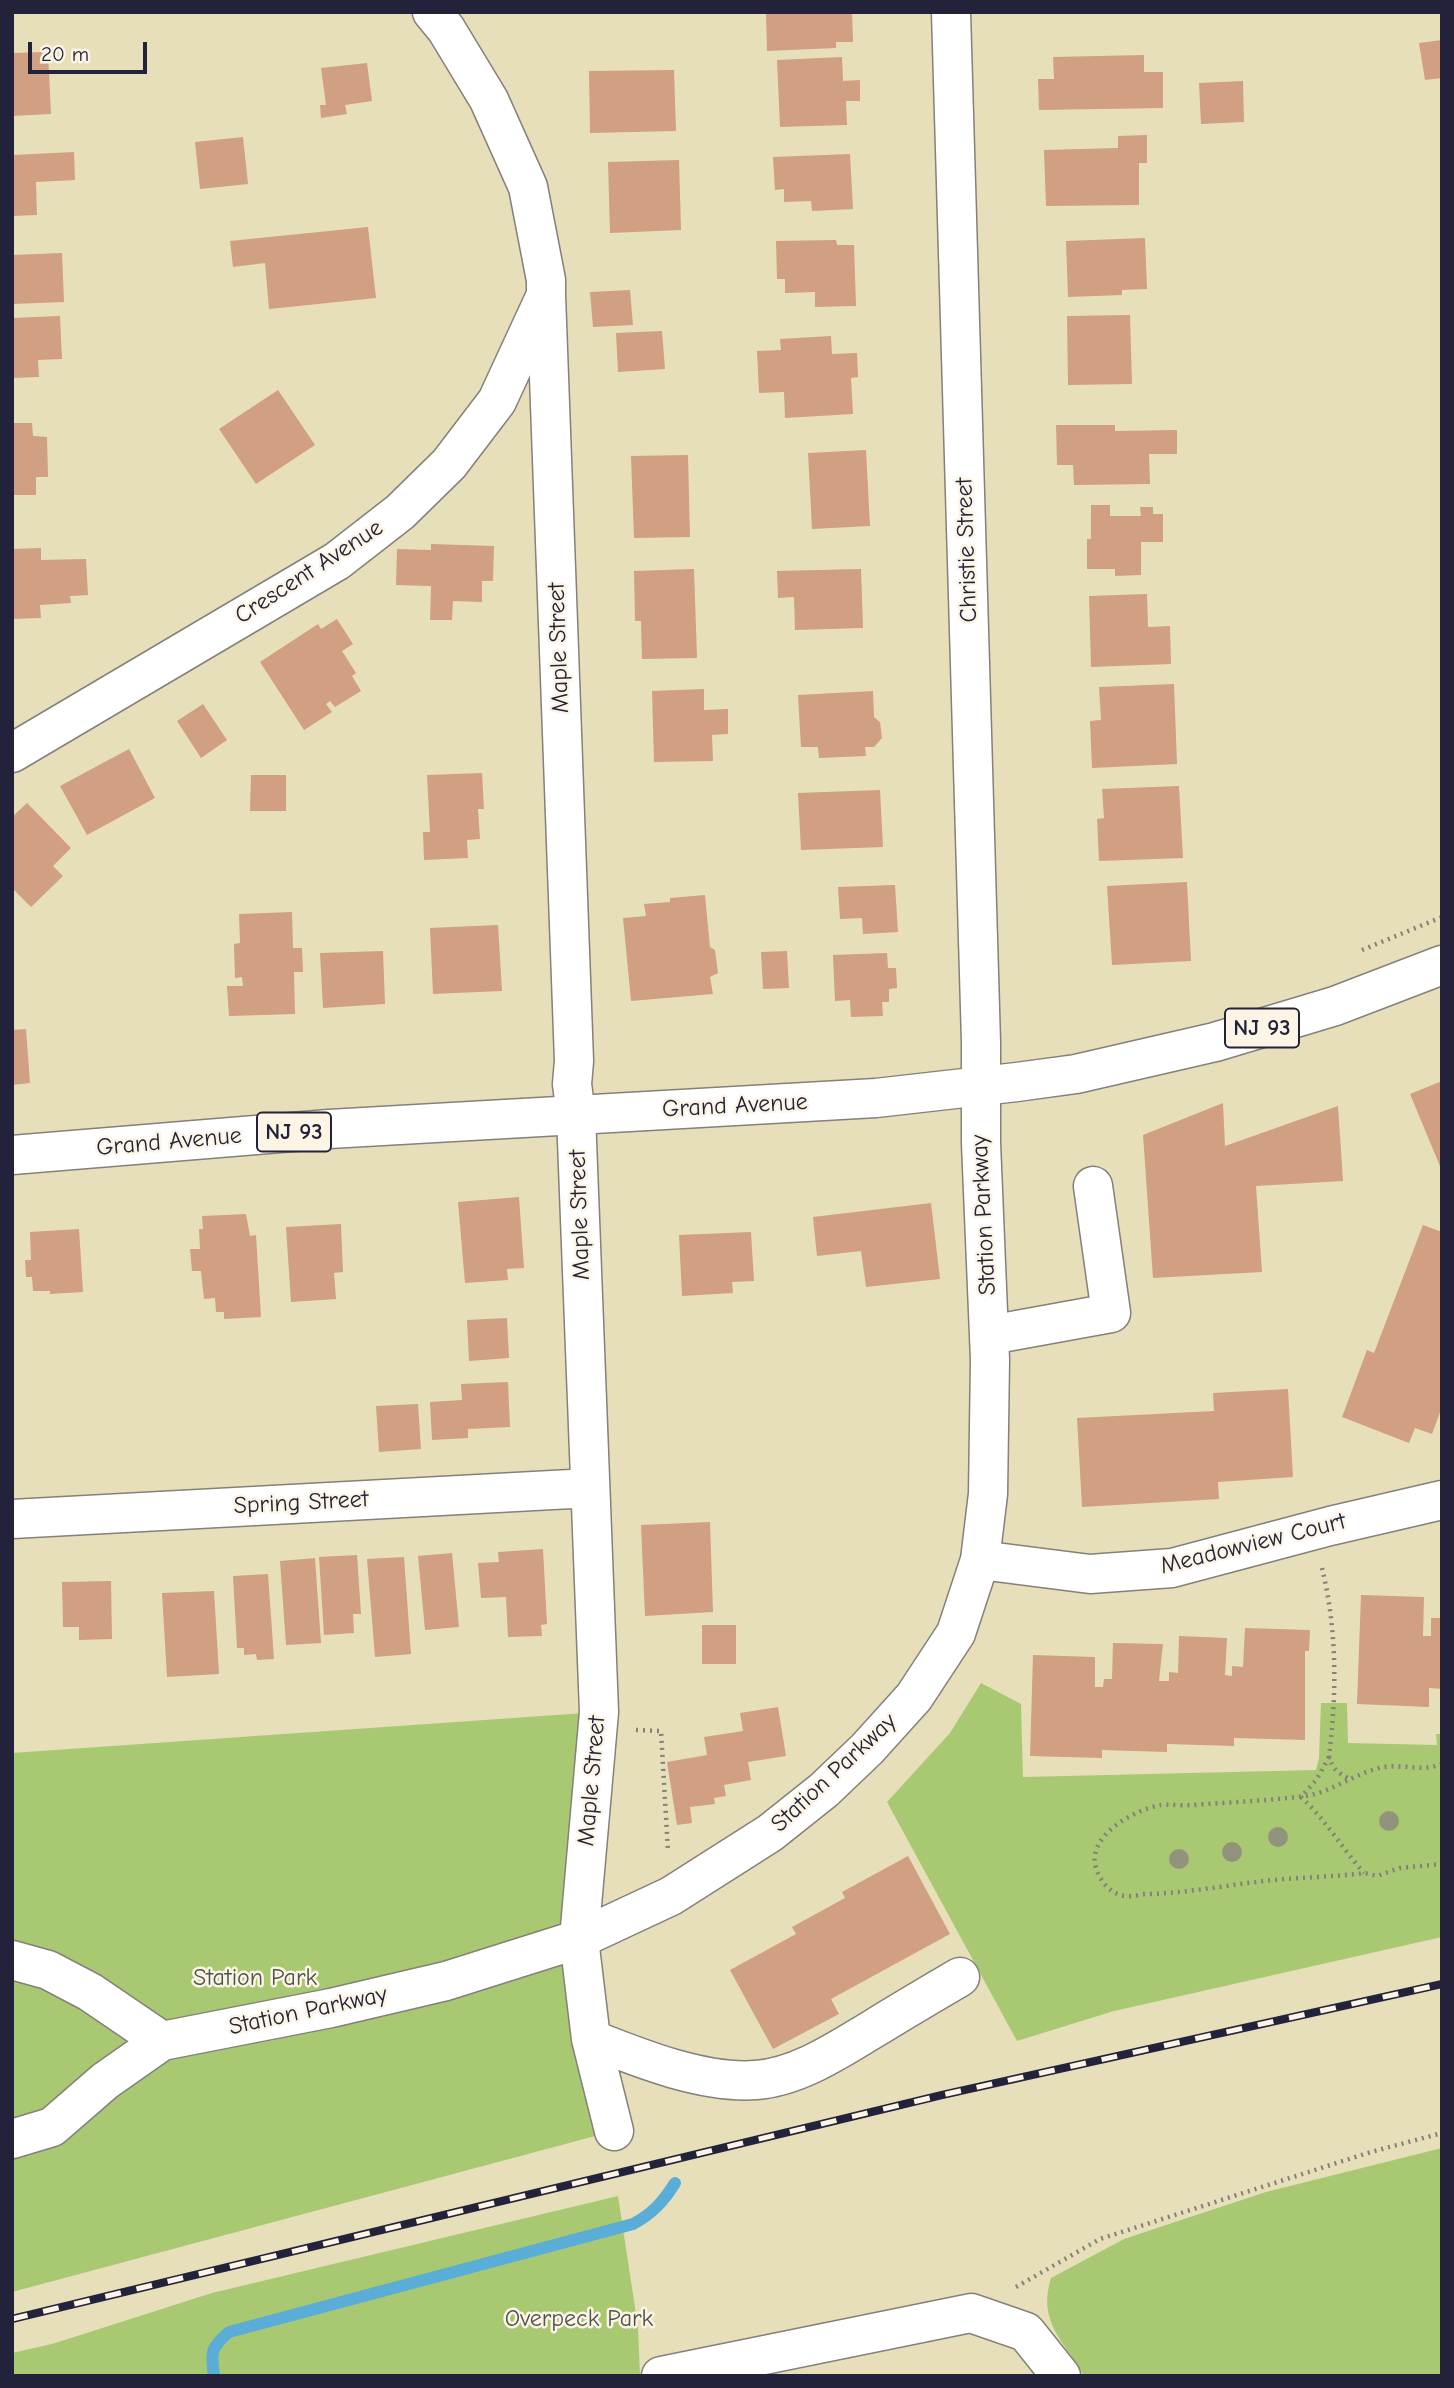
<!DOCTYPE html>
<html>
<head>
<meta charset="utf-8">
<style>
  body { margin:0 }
  #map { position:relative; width:1454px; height:2388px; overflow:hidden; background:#e7dfba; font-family:"Comic Neue",sans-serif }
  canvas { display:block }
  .frame { position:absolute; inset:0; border:14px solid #22223b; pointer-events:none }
  .scale { position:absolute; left:28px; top:42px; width:119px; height:32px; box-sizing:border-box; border:4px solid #22223b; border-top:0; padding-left:9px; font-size:21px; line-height:24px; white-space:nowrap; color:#22223b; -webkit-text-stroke:5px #fcf5e5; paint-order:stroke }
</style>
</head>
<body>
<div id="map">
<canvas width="1454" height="2388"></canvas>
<div class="frame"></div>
<div class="scale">20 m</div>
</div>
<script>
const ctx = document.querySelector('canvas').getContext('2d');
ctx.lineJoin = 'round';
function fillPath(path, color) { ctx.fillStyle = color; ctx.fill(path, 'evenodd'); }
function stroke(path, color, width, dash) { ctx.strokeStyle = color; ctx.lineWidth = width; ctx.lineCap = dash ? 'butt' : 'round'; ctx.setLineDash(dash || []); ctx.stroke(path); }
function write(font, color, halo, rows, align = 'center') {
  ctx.font = font + ' "Comic Neue",sans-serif'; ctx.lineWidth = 5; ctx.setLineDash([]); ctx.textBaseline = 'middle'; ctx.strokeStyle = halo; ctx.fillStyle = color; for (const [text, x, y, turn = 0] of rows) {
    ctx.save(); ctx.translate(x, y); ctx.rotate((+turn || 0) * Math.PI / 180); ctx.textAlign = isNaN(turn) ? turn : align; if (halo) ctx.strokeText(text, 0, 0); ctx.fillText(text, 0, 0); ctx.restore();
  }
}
fillPath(new Path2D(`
  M981 1683 1021 1704 1023 1777 1316 1770 1319 1758 1321 1703H1347L1348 1743 1437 1745 1436 1734H1442V1937L1114 2011 1017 2041 887 1802 950 1733Z
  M599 1712 579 1939 614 2131 12 2292V1753Z
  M1442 2148V2376H1084C1064 2341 1037 2322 1051 2278L1124 2239 1172 2223 1266 2192Z
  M618 2196 638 2327 640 2376H12V2353L52 2344 212 2293Z`), '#a8c971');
stroke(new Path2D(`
  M214 2376C211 2352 210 2348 229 2332L633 2224C652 2214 663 2202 675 2183`), '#5aadd6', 12);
fillPath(new Path2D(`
  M766 12H852L853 42H836V48L767 51Z
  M1442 40V78L1425 80 1419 43Z
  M48 52 51 114 12 116V53Z
  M1144 55V72H1163V108L1039 110 1038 79H1054L1053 57Z
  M842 57 843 81 860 80V101H846L847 125 780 127 777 60Z
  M367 63 372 101 345 105 347 114 321 118 320 105H326L321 68Z
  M674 70 676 131 590 133 589 71Z
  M1243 81 1244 122 1201 124 1199 83Z
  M1147 135V163H1139V205L1046 206 1044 150 1118 148V136Z
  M243 137 248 184 200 189 195 142Z
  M74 152 75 180 36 182 37 215 12 216V155Z
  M850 154 853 209 812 211 811 201 784 202V189L775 190 773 157Z
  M679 160 681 230 610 233 608 162Z
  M368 227 376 298 269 309 265 263 233 267 230 241Z
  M1145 238 1147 289 1122 290V295L1068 297 1066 241Z
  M836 240 837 245H854L856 306 815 307V292L785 293V279H777L776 241Z
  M62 253 64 302 12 304V255Z
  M630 290 633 325 593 327 590 292Z
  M1130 315 1132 384 1068 385 1067 316Z
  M60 316 62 359 38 360 39 377 12 378V318Z
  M662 331 665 369 618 372 616 333Z
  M831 336 832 354 857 353 858 377 851 378 853 414 785 418 784 392 759 393 757 351 781 350 780 339Z
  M278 390 315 445 256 484 219 429Z
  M12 423H32L33 436 47 437 48 477H36V495H12Z
  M1056 425H1115V431L1177 430V454H1149L1150 484 1074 485 1073 465H1057Z
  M866 450 870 526 812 529 808 453Z
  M688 455 690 537 634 538 631 456Z
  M1091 505H1110V516H1141L1140 507H1153V514H1163V542H1141V575L1115 576V569H1087V539H1091Z
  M431 544 494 546 493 581H482V602L453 601 452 620H430L431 586 396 585 397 549 431 550Z
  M41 548V560L86 559 88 595 70 596 71 603 40 605 41 618 12 619V549Z
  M694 569 697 658 642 659 641 621H635L634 571Z
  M861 569 863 628 795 630 794 597 778 598 777 571Z
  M1147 594 1148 627 1170 626 1171 664 1091 667 1089 596Z
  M337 619 353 644 342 651 356 673 352 676 361 691 335 707 330 701 326 704 332 712 304 730 260 662 318 624 321 629Z
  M1174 684 1177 764 1092 768 1090 721 1101 720 1099 687Z
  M704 689V710L728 709V734L712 735 713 761 654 762 652 691Z
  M873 691 874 717 880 722 882 738 874 747H865L866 756 819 758 818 747H801L798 695Z
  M203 704 227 740 201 758 177 721Z
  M129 749 155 798 87 835 60 786Z
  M482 773 484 809H478L480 839 467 840 468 858 424 860 423 832H430L427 775Z
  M251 775H286V811H250Z
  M1179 786 1183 858 1099 861 1097 819 1104 818 1102 789Z
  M880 790 883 847 801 850 798 793Z
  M27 803 71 848 53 866 63 876 31 907 12 888V817Z
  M1187 882 1191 961 1112 965 1107 886Z
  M895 885 898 932 863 934 862 918 840 919 838 887Z
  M705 895 710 947 715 950 718 973 710 977 713 994 631 1001 623 918 646 916 644 904 670 902V898Z
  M292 912 293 948H302L303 972H294L295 1014 229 1016 227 986H243L242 977 235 978 234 944 240 943 239 914Z
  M498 925 502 991 433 994 430 928Z
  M383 951 385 1004 323 1008 320 953Z
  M787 951 789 988 763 989 761 952Z
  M887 953 888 968H896L897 988 889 989V1002H882L883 1016 851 1017 850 1000 835 1001 833 955Z
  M26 1029 30 1083 12 1085V1030Z
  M1442 1081V1171L1410 1094Z
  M1223 1103 1225 1146 1338 1106 1343 1181 1256 1186 1262 1272 1153 1278 1143 1135Z
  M519 1197 524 1268 507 1269 508 1280 465 1283 458 1202Z
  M931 1203 940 1279 866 1287 861 1251 817 1256 813 1217Z
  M246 1214 250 1236 256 1235 261 1317 224 1319V1312H216L215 1298 204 1299 201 1271H192L190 1249H200L199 1229H203L202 1216Z
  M341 1224 343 1272 334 1273 336 1299 291 1302 286 1227Z
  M1423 1225 1442 1232V1407L1432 1434 1415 1428 1409 1443 1342 1417 1367 1350 1374 1353Z
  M79 1229 83 1292 50 1294V1291H33L32 1277H26L25 1260H31L30 1232Z
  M751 1232 754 1281 732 1282 733 1293 682 1296 679 1235Z
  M507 1318 509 1358 469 1361 467 1320Z
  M508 1382 510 1427 468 1429V1438L432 1440 430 1402 462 1400 461 1384Z
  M1288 1389 1293 1477 1218 1482 1219 1499 1082 1507 1077 1418 1214 1411 1213 1393Z
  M418 1404 421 1449 379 1452 376 1406Z
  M710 1522 713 1612 645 1616 641 1525Z
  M543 1549 547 1624 541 1625 542 1636 508 1637 506 1597 481 1598 478 1563 499 1562 498 1552Z
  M452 1553 459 1627 425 1630 418 1556Z
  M357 1555 361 1614H353L354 1633 324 1635 319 1557Z
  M404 1557 411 1654 375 1657 367 1559Z
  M315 1558 321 1643 286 1645 280 1561Z
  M268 1574 274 1659 257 1660 256 1654 244 1655V1648H237L233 1576Z
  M111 1581 112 1639 79 1640V1627H63L62 1582Z
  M214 1591 219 1674 167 1677 162 1593Z
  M1361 1595 1424 1597 1423 1636H1431V1618H1442V1689L1429 1688V1707L1357 1704Z
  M702 1625H736V1664H702Z
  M1245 1628 1310 1630 1309 1651H1305V1740L1234 1738V1746L1167 1744V1752L1102 1750V1758L1030 1756 1033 1655 1095 1657V1687H1103L1104 1679H1112L1113 1643 1163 1644 1159 1681H1169V1672L1178 1673 1179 1636 1227 1638 1225 1675 1232 1676V1666L1243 1667Z
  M778 1707 786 1756 748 1762 751 1780 724 1785 726 1796 714 1798 715 1804 690 1807 692 1823 677 1825 667 1762 707 1755 704 1737 743 1731 740 1713Z
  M908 1856 950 1934 831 1999 839 2014 773 2049 730 1970 796 1934 792 1927 845 1898 842 1892Z`), '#d19f81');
const minor = new Path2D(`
  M546 295 574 1061 572 1084 576 1115 599 1712 579 1939 591 2039 614 2131
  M12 753 337 561 400 512 449 464 497 401 546 295V280L528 187 489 100 446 29 432 12
  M990 1335 1111 1313 1093 1186
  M12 1519 590 1488
  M980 1560 1090 1574 1172 1568 1330 1526 1442 1500
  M12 1960 48 1970 90 1992 162 2041
  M591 2039C639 2058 703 2084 756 2080 798 2077 838 2050 873 2029 902 2011 931 1994 960 1977
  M12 2139 52 2127 105 2081 162 2041 331 2008 446 1981 579 1939 671 1896 770 1833 824 1790 867 1749 914 1697 956 1633 980 1560 988 1494 990 1360 981 1143V1042L951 12
  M661 2376 971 2313 1026 2332 1061 2376`);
const major = new Path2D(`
  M12 1155 329 1129 876 1098 1017 1082 1076 1074 1215 1042 1335 1006 1442 965`);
stroke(minor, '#84807a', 41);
stroke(major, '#84807a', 41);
stroke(new Path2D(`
  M1362 950 1442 917
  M1322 1568C1337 1629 1337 1693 1329 1756 1332 1769 1338 1773 1350 1779
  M636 1730 661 1731 668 1851
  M1329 1757 1317 1779 1301 1797C1325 1819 1342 1848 1364 1873
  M1442 1764C1422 1772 1404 1764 1384 1767 1356 1772 1333 1792 1305 1796 1267 1801 1231 1802 1193 1805 1183 1806 1172 1804 1161 1805 1137 1809 1090 1833 1095 1864 1098 1879 1110 1895 1126 1896 1133 1897 1140 1894 1147 1894 1190 1893 1232 1884 1274 1880 1304 1877 1334 1877 1364 1873L1377 1876 1400 1868 1442 1864
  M1016 2287 1100 2239 1371 2152 1442 2133`), '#84807a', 4.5, [2, 5]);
stroke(minor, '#fff', 38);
stroke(major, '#fff', 38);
const rail = new Path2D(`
  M12 2319 942 2095 1442 1984`);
stroke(rail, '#22223b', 8);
stroke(rail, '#fcf5e5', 5, [16]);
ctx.fillStyle = '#91937d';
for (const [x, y] of [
  [1389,1821],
  [1278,1837],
  [1232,1852],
  [1179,1859]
]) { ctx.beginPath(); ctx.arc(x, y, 10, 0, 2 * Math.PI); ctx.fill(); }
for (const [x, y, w] of [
  [1262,1028,74],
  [294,1132,74]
]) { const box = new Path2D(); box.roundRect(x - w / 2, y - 19.5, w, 39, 5); ctx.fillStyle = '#fcf5e5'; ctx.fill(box); stroke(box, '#22223b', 2); }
write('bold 23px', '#22223b', null, [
  ["NJ 93",1262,1028],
  ["NJ 93",294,1132]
]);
write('24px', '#22223b', '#fcf5e5', [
  ["Christie Street",967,550,-92],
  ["Crescent Avenue",309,572,-33],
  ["Maple Street",559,648,-92],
  ["Grand Avenue",735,1106,-3],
  ["Grand Avenue",169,1142,-5],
  ["Maple Street",580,1215,-92],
  ["Station Parkway",984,1215,-93],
  ["Spring Street",301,1503,-3],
  ["Meadowview Court",1253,1544,-14],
  ["Station Parkway",834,1773,-43],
  ["Maple Street",592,1781,-85],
  ["Station Parkway",308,2011,-12]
]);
write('24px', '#4a544b', '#fcf5e5', [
  ["Station Park",255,1978],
  ["Overpeck Park",579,2319]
]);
</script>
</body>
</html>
